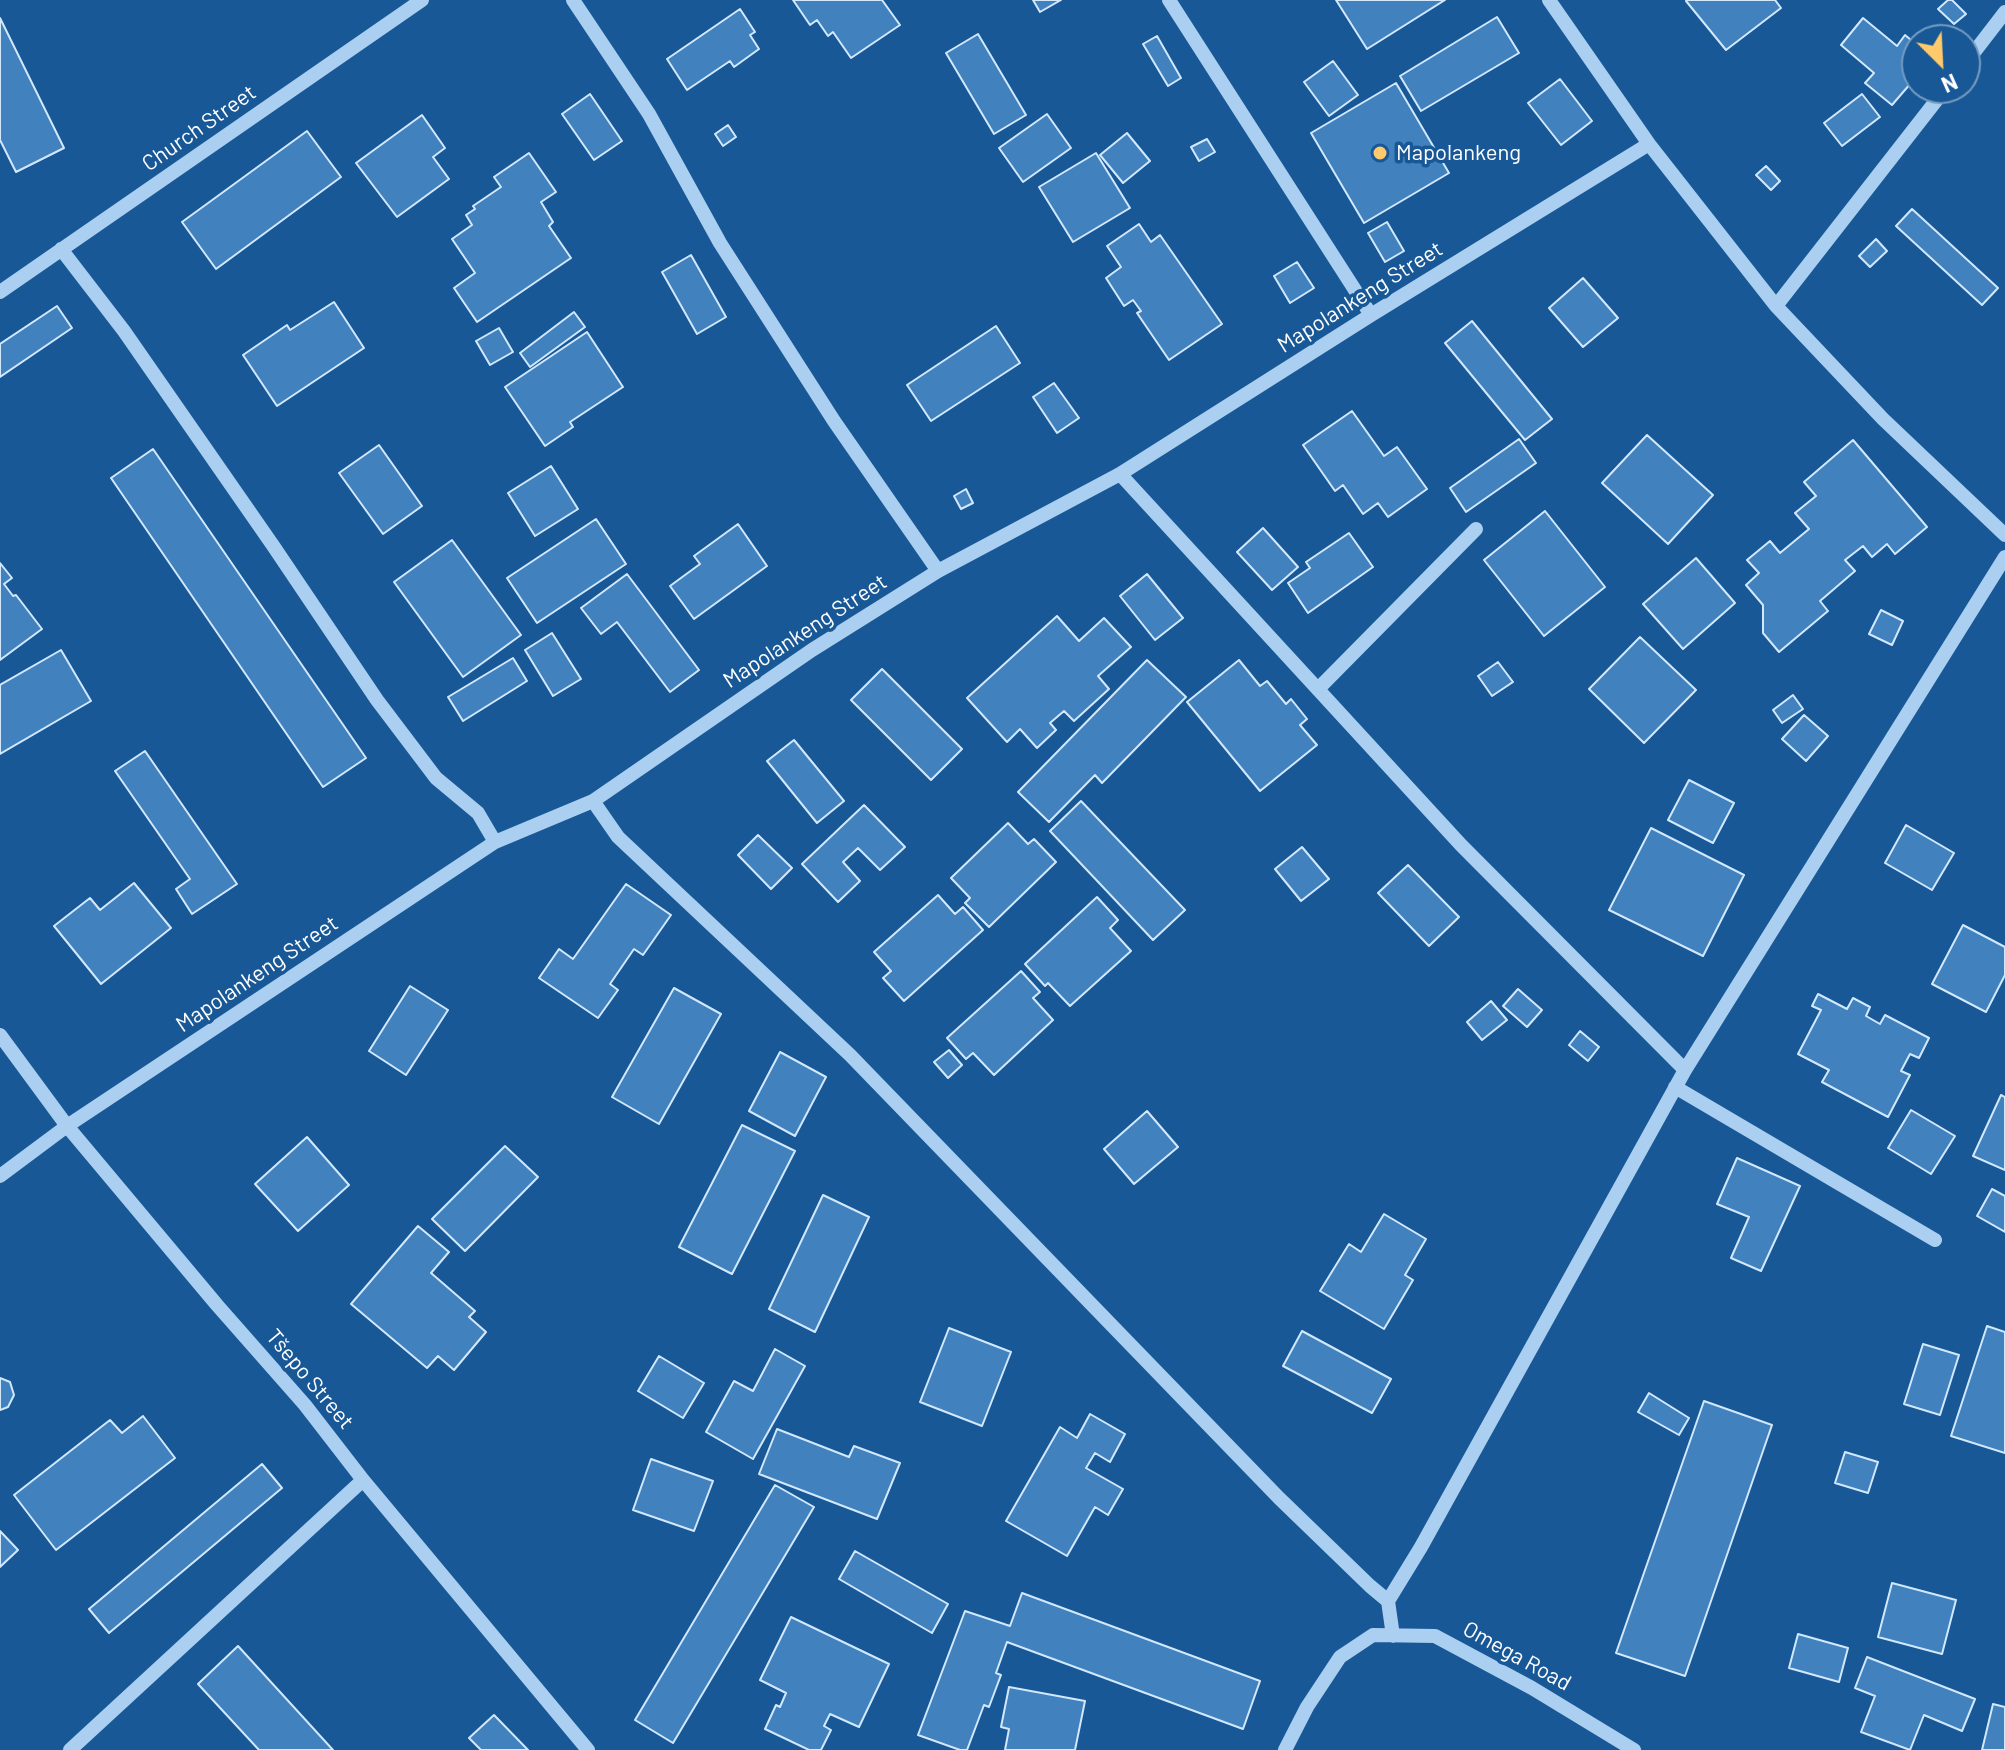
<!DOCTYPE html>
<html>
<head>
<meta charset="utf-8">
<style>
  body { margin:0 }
  #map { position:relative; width:2005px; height:1750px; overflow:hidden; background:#185897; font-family:Barlow,sans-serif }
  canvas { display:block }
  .north { position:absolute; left:1901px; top:24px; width:80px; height:80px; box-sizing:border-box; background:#185897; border:2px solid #749bc1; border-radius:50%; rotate:156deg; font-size:22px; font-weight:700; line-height:32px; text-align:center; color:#fff }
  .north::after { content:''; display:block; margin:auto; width:28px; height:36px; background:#ffca6b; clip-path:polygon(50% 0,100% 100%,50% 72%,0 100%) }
</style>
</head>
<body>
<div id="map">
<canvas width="2005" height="1750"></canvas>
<div class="north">N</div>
</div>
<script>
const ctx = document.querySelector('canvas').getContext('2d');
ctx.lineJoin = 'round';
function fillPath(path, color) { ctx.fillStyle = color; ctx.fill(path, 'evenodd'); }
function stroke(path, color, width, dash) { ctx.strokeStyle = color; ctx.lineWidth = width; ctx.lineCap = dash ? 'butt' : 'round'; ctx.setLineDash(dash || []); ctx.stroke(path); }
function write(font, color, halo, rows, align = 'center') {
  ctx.font = font + ' Barlow,sans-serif'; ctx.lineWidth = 7; ctx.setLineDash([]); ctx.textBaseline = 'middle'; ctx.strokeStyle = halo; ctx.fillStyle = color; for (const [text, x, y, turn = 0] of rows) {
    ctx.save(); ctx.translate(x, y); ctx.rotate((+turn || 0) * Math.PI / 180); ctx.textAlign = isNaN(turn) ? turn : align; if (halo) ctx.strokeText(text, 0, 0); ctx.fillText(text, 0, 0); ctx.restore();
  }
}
const building = new Path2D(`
  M793 0H882L900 25 851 58 833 32 828 36 817 20 810 25Z
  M1033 0H1061L1040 12Z
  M1336 0H1445L1367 49Z
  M1688 0H1775L1781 8 1726 50 1686 1Z
  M1948 0H1952L1966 14 1954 24 1938 9Z
  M740 9 755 32 750 35 759 49 734 67 730 61 687 90 667 59Z
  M1497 17 1519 53 1421 111 1400 76Z
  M0 18 64 148 16 172 0 140Z
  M1863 18 1897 46 1905 35 1917 45V76L1892 105 1865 83 1874 73 1841 45Z
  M978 34 1026 115 994 134 946 53Z
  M1157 36 1181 78 1168 86 1143 44Z
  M1333 61 1358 95 1329 116 1304 82Z
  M1560 79 1592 121 1561 145 1528 103Z
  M1396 83 1449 173 1364 223 1311 133Z
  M590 94 622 141 594 160 562 114Z
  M1862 94 1880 117 1842 146 1824 123Z
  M1047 114 1071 148 1023 182 999 148Z
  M422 115 445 148 433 157 449 179 397 217 356 163Z
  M728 125 736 137 723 146 715 134Z
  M307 131 341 177 216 269 182 222Z
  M1127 133 1150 161 1123 183 1100 155Z
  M1207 139 1215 152 1199 161 1191 147Z
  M529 153 556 192 541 202 553 222 549 226 571 258 477 322 454 288 475 273 452 239 472 225 466 215 475 209 473 206 501 187 494 177Z
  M1096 153 1130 208 1073 242 1039 187Z
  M1766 166 1780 181 1771 190 1756 175Z
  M1912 209 1998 288 1982 305 1896 226Z
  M1387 222 1404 251 1385 262 1368 233Z
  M1139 224 1151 242 1160 235 1222 324 1169 360 1137 313 1141 311 1133 300 1124 306 1106 278 1121 267 1107 246Z
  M1876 239 1887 251 1870 267 1859 256Z
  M691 255 726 317 697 334 662 272Z
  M1297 262 1314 288 1290 303 1274 276Z
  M1583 278 1618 318 1583 347 1549 308Z
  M334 302 364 348 277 406 243 355 287 325 290 330Z
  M57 306 72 328 0 377V344Z
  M574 312 585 327 530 367 520 353Z
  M1472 321 1552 419 1525 440 1445 343Z
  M996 326 1020 363 931 421 907 385Z
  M499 328 513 352 490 365 476 341Z
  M587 332 623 387 570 422 573 427 545 446 505 387Z
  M1054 383 1079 418 1057 433 1033 397Z
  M1352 411 1384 456 1397 447 1427 489 1388 517 1378 503 1363 514 1343 485 1335 491 1303 445Z
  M1647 435 1713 495 1668 544 1602 483Z
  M1519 439 1536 463 1466 512 1450 488Z
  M1853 440 1927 527 1895 554 1887 544 1872 557 1863 546 1845 560 1855 571 1820 601 1828 611 1779 652 1763 633V605L1746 585 1759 573 1747 560 1770 541 1780 553 1809 529 1795 513 1816 496 1804 482Z
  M379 445 422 506 383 534 339 473Z
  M153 449 366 758 323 787 111 478Z
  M551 466 578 509 535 536 508 493Z
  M966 489 973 503 961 509 954 496Z
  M1545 511 1605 587 1544 636 1484 560Z
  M596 519 626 564 537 623 507 578Z
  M738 524 767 566 694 619 670 586 700 564 694 556Z
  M1263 528 1298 567 1272 590 1237 552Z
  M1349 533 1373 567 1308 613 1288 583 1310 568 1306 562Z
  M452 540 521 635 463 677 394 582Z
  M1696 558 1735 603 1683 649 1643 604Z
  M0 563 12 578 4 584 13 596 16 595 42 629 0 660Z
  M627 574 699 670 670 692 617 622 601 634 581 608Z
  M1147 574 1183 618 1155 640 1120 596Z
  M1881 610 1903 621 1892 645 1869 634Z
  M1057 616 1079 641 1104 618 1131 647 1098 676 1109 689 1074 721 1064 711 1050 723 1056 730 1037 748 1020 729 1007 742 967 698Z
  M552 633 581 679 553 696 525 650Z
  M1640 637 1696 690 1644 743 1589 689Z
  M61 650 91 701 0 754V685Z
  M513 658 527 681 463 721 448 697Z
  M1147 660 1186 697 1102 783 1095 775 1049 822 1018 792Z
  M1239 660 1260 686 1267 681 1286 704 1291 699 1307 719 1300 725 1317 745 1260 791 1187 702Z
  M1498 662 1513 682 1492 696 1478 676Z
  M882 669 962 749 931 780 851 700Z
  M1793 695 1803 709 1782 723 1773 710Z
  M1804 715 1828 736 1806 761 1782 739Z
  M794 740 844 801 817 823 767 761Z
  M145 751 237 884 192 914 176 889 190 879 115 771Z
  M1689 780 1734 803 1713 843 1668 820Z
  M1081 801 1185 910 1153 940 1050 831Z
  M864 805 905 847 880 870 858 848 843 862 860 881 838 902 802 864Z
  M1008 823 1028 844 1034 839 1056 862 989 927 965 903 970 898 951 878Z
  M1906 825 1954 853 1932 890 1885 863Z
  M1651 828 1744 875 1703 956 1609 910Z
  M758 835 792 868 771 889 738 855Z
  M1302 847 1329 879 1301 901 1275 869Z
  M1408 865 1459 917 1429 946 1378 893Z
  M134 883 171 928 101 984 54 926 90 898 100 910Z
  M626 884 671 915 643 955 634 949 610 984 618 990 598 1018 539 978 559 949 573 959Z
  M938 895 955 914 963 907 983 930 904 1001 883 978 891 971 874 952Z
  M1097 897 1118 920 1110 928 1131 951 1070 1006 1048 983 1045 986 1025 964Z
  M1963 925 2005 947V975L1986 1012 1932 984Z
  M1021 971 1040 992 1033 998 1053 1020 994 1075 973 1053 966 1059 947 1038Z
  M410 986 448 1010 406 1075 369 1051Z
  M674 988 721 1014 659 1124 612 1097Z
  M1518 989 1542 1010 1527 1027 1503 1006Z
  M1818 994 1847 1009 1853 998 1870 1007 1866 1016 1880 1024 1885 1015 1929 1038 1919 1058 1910 1054 1901 1071 1910 1075 1888 1117 1822 1082 1829 1070 1798 1054 1821 1010 1812 1006Z
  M1491 1001 1507 1020 1482 1040 1467 1022Z
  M1580 1031 1599 1047 1588 1061 1569 1045Z
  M949 1050 962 1065 948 1078 934 1062Z
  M780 1052 826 1077 795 1136 749 1111Z
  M2001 1095 2005 1097V1170L1973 1156Z
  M1911 1110 1955 1136 1931 1174 1888 1148Z
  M1147 1111 1178 1147 1134 1184 1104 1149Z
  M742 1125 795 1151 732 1274 679 1247Z
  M307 1137 349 1185 298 1231 255 1184Z
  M505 1146 538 1177 465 1251 432 1219Z
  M1737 1158 1800 1186 1761 1271 1731 1258 1749 1217 1717 1204Z
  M1992 1189 2005 1196V1232L1977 1216Z
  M823 1195 869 1217 815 1332 769 1309Z
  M1384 1214 1426 1239 1405 1275 1413 1280 1384 1329 1320 1291 1349 1244 1361 1252Z
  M418 1226 449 1252 431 1273 475 1311 469 1317 486 1332 454 1370 438 1356 427 1368 351 1304Z
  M1987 1326 2005 1332V1453L1951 1436Z
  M949 1328 1011 1352 982 1426 920 1402Z
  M1302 1331 1391 1379 1372 1413 1283 1366Z
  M1923 1344 1959 1355 1940 1415 1904 1404Z
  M775 1349 805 1366 753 1459 706 1432 734 1381 753 1391Z
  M659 1356 704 1383 683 1418 638 1391Z
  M0 1378 10 1382 14 1395 8 1407 0 1410Z
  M1649 1393 1689 1418 1679 1435 1638 1412Z
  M1704 1401 1772 1425 1685 1676 1616 1653Z
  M1090 1414 1125 1434 1110 1462 1095 1453 1086 1468 1123 1489 1108 1515 1095 1507 1067 1556 1006 1521 1060 1427 1077 1438Z
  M143 1416 175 1458 56 1550 14 1495 110 1420 122 1433Z
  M777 1429 849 1457 854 1446 900 1463 877 1519 759 1474Z
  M1845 1452 1878 1462 1868 1493 1835 1483Z
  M651 1459 713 1481 694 1531 633 1510Z
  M262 1464 282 1488 109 1633 89 1609Z
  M775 1485 814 1507 673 1743 635 1720Z
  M0 1531 18 1550 0 1567Z
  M855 1551 948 1604 932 1633 839 1579Z
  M1892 1583 1956 1600 1942 1654 1878 1637Z
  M1022 1593 1260 1681 1243 1729 1007 1642 996 1673 1001 1675 989 1707 984 1705 967 1750H960L918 1735 965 1611 1010 1626Z
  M791 1617 889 1664 859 1727 830 1714 824 1726 831 1730 821 1750H809L765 1729 776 1705 780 1707 786 1693 760 1680Z
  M1798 1634 1848 1648 1839 1682 1789 1668Z
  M238 1646 333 1750H259L198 1684Z
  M1867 1657 1975 1699 1962 1731 1924 1715 1910 1750 1861 1732 1875 1696 1855 1688Z
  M1009 1687 1085 1701 1075 1750H1005L1009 1729 1001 1727Z
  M1993 1704 2005 1707V1750H1982Z
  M494 1715 528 1750H481L469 1738Z`);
fillPath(building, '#4081be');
stroke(building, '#d2e8fc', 2);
stroke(new Path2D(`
  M573 0 649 114 720 243 834 421 938 571
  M1169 0 1371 315
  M1549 0 1649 144 1776 306 1883 419 2005 535
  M1965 64 2005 12
  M61 249 124 331 274 547 377 700 436 778 478 813 495 842
  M0 292 422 0
  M1776 306 1946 88
  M1120 474 1461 845 1685 1070
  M1318 689 1476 529
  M593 801 618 837 850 1055 1279 1498 1370 1586 1388 1601
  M0 1035 67 1126 217 1305 305 1405 363 1480 588 1750
  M1675 1087 1935 1240
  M0 1176 67 1126 495 842 593 801 812 650 938 571 1120 474 1371 315 1649 144
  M1393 1636 1388 1601 1421 1547 1685 1070 2005 557
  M70 1750 363 1480
  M1285 1750 1307 1707 1340 1657 1373 1635 1435 1636 1532 1688 1634 1750`), '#abcff1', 14);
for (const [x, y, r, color] of [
  [1380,153,8,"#ffca6b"]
]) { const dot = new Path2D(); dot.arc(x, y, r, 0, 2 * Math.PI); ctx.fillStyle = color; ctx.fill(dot); stroke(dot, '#185897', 3); }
write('22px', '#fff', '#185897', [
  ["Church Street",199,128,-35],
  ["Mapolankeng Street",1360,297,-32],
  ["Mapolankeng Street",805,631,-33],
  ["Mapolankeng Street",257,974,-34],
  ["Tšepo Street",310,1379,50],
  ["Omega Road",1517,1656,29]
]);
write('22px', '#fff', '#185897', [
  ["Mapolankeng",1396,153]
], 'left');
</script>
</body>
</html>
